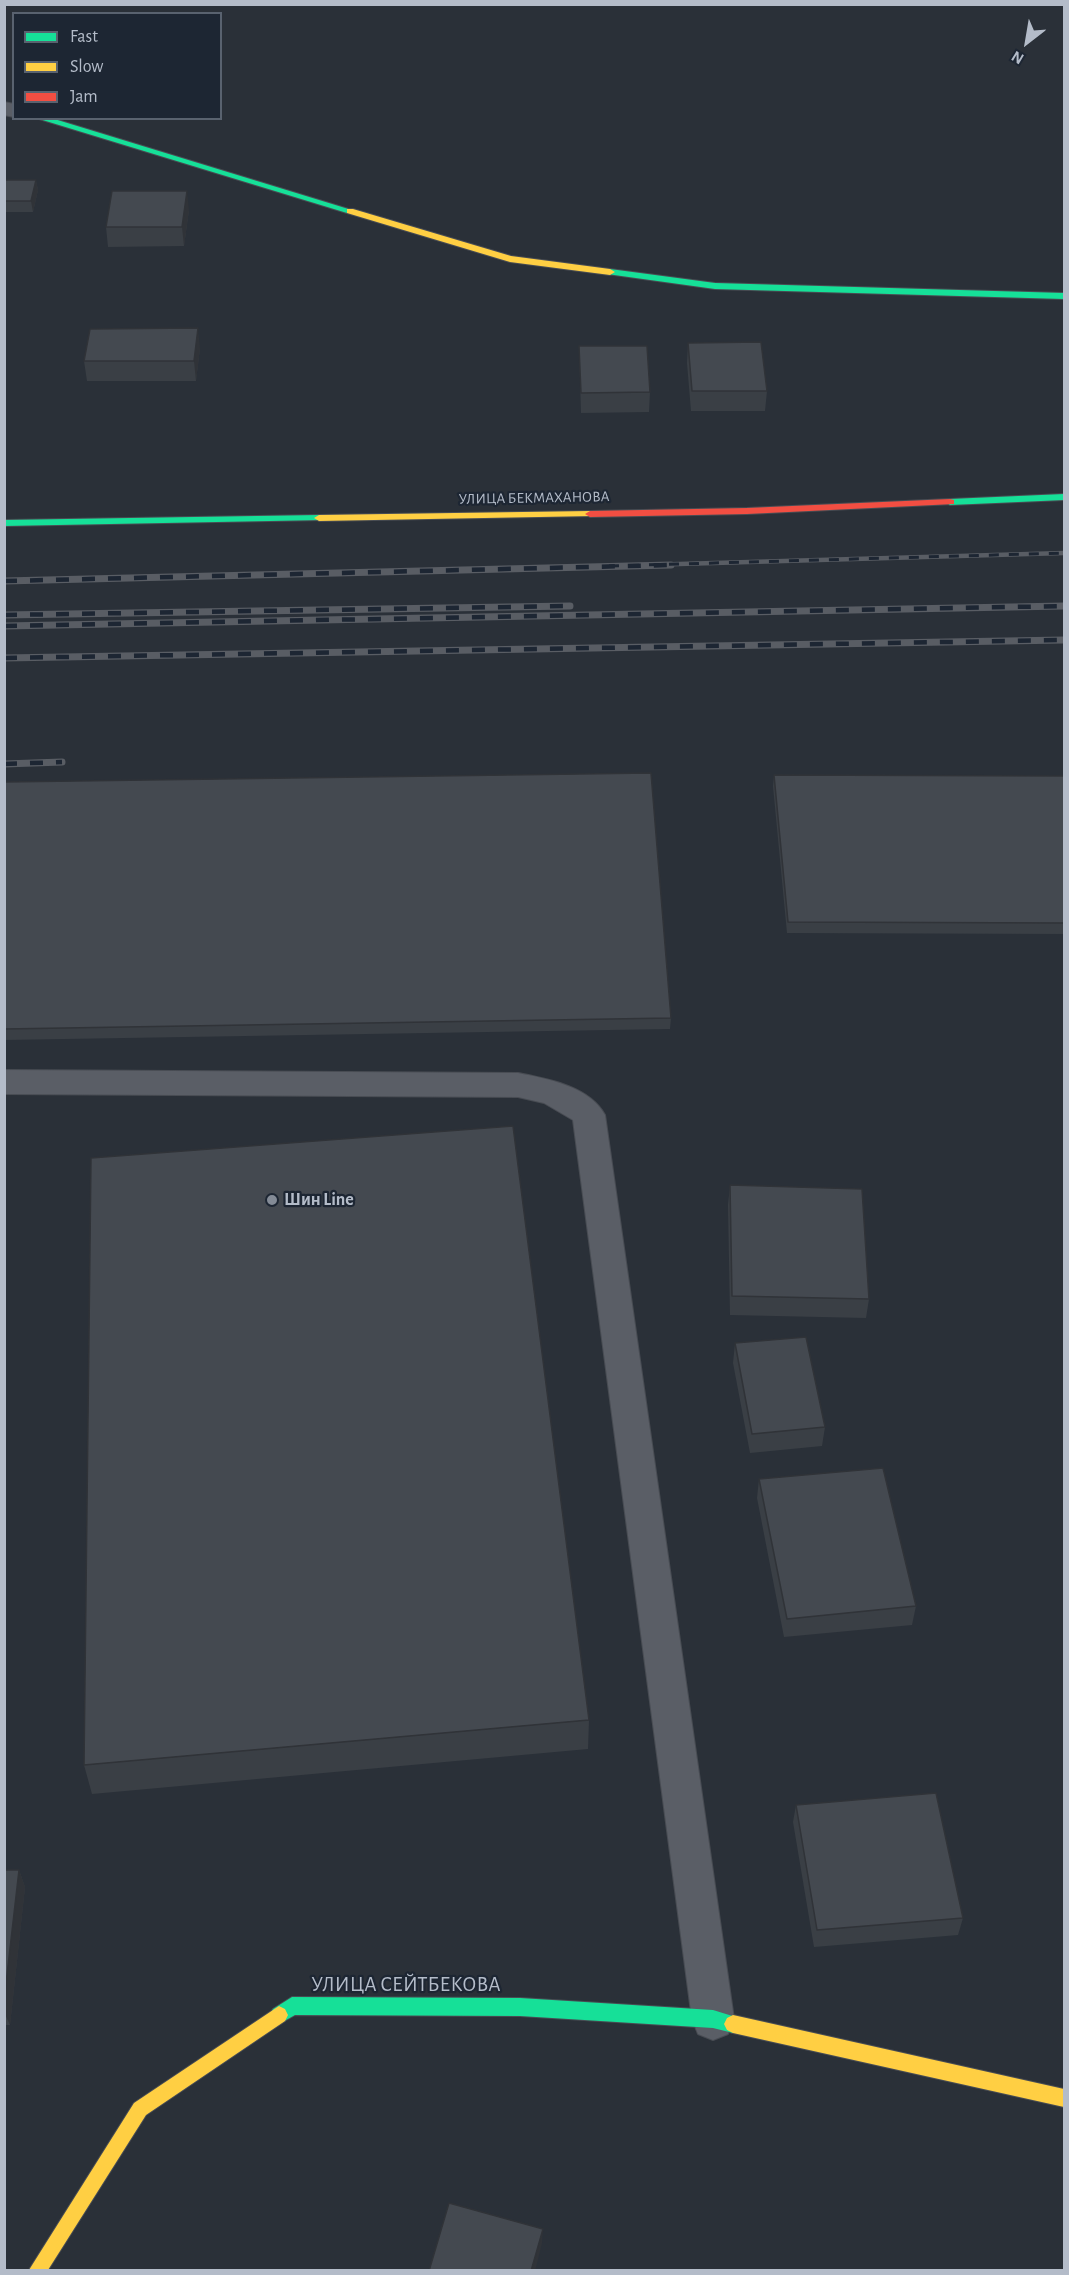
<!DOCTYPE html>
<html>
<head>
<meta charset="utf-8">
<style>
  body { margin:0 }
  #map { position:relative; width:1069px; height:2275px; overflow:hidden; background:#2a3038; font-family:"Alegreya Sans",sans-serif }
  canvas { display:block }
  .frame { position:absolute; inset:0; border:6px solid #b4bcc9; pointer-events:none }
  .legend { position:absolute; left:12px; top:12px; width:210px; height:108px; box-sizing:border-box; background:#1d2633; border:2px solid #59626f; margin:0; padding:8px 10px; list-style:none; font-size:18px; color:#b4bcc9 }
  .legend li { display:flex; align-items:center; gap:12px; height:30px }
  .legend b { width:30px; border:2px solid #59626f }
  .north { position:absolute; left:997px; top:12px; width:60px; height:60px; -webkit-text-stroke:4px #1d2633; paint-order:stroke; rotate:211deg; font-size:16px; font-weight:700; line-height:24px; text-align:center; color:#b4bcc9 }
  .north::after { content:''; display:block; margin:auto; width:21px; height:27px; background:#b4bcc9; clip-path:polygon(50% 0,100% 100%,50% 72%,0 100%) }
</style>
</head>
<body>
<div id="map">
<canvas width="1069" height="2275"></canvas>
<div class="frame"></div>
<ul class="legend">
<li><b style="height:8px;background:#16e098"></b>Fast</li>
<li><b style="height:8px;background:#ffcf43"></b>Slow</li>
<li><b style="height:8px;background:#f24e42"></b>Jam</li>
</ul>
<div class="north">N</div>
</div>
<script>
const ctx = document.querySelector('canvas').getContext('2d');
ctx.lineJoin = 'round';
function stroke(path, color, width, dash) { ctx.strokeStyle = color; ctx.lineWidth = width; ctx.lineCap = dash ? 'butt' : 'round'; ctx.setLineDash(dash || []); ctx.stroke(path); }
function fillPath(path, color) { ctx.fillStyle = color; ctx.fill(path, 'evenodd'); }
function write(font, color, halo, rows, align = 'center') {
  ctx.font = font + ' "Alegreya Sans",sans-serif'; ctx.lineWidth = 4.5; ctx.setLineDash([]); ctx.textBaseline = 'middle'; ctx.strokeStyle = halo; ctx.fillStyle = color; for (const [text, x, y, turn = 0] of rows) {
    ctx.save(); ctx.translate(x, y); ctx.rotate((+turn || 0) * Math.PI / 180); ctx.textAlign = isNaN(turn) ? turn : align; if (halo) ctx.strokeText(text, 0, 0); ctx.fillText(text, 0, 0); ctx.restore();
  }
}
const lane = new Path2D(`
  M4 1070 518 1073C548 1079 589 1086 605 1115L734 2019 728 2034 713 2040 698 2034 692 2019 573 1120 544 1103 518 1097 4 1094Z`);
const street = new Path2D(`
  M4 102 14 104V117L4 115Z`);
const fast = new Path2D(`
  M36 118H51L355 211 347 213Z
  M610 269 715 283 1064 293V299L715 289 607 274V270Z
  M1064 494V500L950 505 945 502 950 499Z
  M319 515 324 518 323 520 4 526V520Z
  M292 1997 520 1998 713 2010 739 2018 742 2024 739 2030 733 2033 713 2028 520 2016 295 2015 279 2024 273 2021 270 2015 273 2009Z`);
const slow = new Path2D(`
  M347 209H353L511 256 610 269 615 272 610 275 510 262 347 213Z
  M590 511 594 512V516L319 521 314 518 319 515Z
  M279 2006 285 2009 288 2015 285 2021 146 2115 48 2270H29L134 2103Z
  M733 2015 1064 2089V2107L733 2033 727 2030 724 2024 727 2018Z`);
const jam = new Path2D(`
  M950 499 954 500V504L747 514 590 517 585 514 590 511 747 508Z`);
stroke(lane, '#484c53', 2);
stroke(street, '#484c53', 2);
stroke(fast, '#484c53', 2);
stroke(slow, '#484c53', 2);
stroke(jam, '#484c53', 2);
fillPath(lane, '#5a5e66');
fillPath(street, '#5a5e66');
fillPath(fast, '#16e098');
fillPath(slow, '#ffcf43');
fillPath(jam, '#f24e42');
const railFar1 = new Path2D(`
  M609 566 1064 553`);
const rail = new Path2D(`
  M4 581 671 565
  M4 615 570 606
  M4 626 1064 606
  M4 658 1064 640
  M4 764 62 762`);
stroke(railFar1, '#595d64', 4.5);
stroke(rail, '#595d64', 7);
stroke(railFar1, '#1d2633', 3, [10]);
stroke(rail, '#1d2633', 4.5, [13]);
fillPath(new Path2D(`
  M4 180H36L38 190 33 212H4Z
  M189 210 184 246 108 247 106 227Z
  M688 343 767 391 765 411H691L687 363Z
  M579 346 650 392 649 412 581 413Z
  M200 348 196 381H87L84 361Z
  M774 775 1065 776V934L787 933 773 786Z
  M4 782 671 1018 670 1029 4 1040Z
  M730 1185 869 1299 866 1318 730 1315 728 1205Z
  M735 1343 825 1427 822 1446 750 1453 733 1363Z
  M759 1479 916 1606 912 1625 784 1637 757 1498Z
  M589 1720 588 1749 92 1794 84 1765Z
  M796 1805 963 1918 958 1935 814 1947 793 1822Z
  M4 1870H19L25 1887 10 2025H4Z`), '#3a3f45');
fillPath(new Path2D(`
  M36 180 38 190 33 212 31 201Z
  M187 191 189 210 184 246 182 227Z
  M198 328 200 348 196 381 194 361Z
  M19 1870 25 1887 10 2025 4 2012V2001Z
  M543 2229 542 2243 535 2271H531Z`), '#303338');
const building = new Path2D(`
  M4 180H36L31 201H4Z
  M112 191H187L182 227H106Z
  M198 328 194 361H84L90 329Z
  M761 342 767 391H692L688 343Z
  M579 346H647L650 392 581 393Z
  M651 773 671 1018 4 1029V782Z
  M774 775 1065 776V923L788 922Z
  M513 1126 589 1720 84 1765 91 1158Z
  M730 1185 862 1189 869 1299 732 1296Z
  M806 1337 825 1427 752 1434 735 1343Z
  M883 1468 916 1606 787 1619 759 1479Z
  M936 1793 963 1918 817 1930 796 1805Z
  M4 1870H19L4 2001Z
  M449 2203 543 2229 531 2271H429Z`);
fillPath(building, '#444950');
stroke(building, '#303338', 1.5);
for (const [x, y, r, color] of [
  [272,1200,6,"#848b96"]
]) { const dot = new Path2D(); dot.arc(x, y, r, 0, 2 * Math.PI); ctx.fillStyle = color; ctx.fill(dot); stroke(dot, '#1d2633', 2); }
write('15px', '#b4bcc9', '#1d2633', [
  ["УЛИЦА БЕКМАХАНОВА",534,498,-1]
]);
write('bold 18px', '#b4bcc9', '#1d2633', [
  ["Шин Line",284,1200]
], 'left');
write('21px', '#b4bcc9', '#1d2633', [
  ["УЛИЦА СЕЙТБЕКОВА",406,1985]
]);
</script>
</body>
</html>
